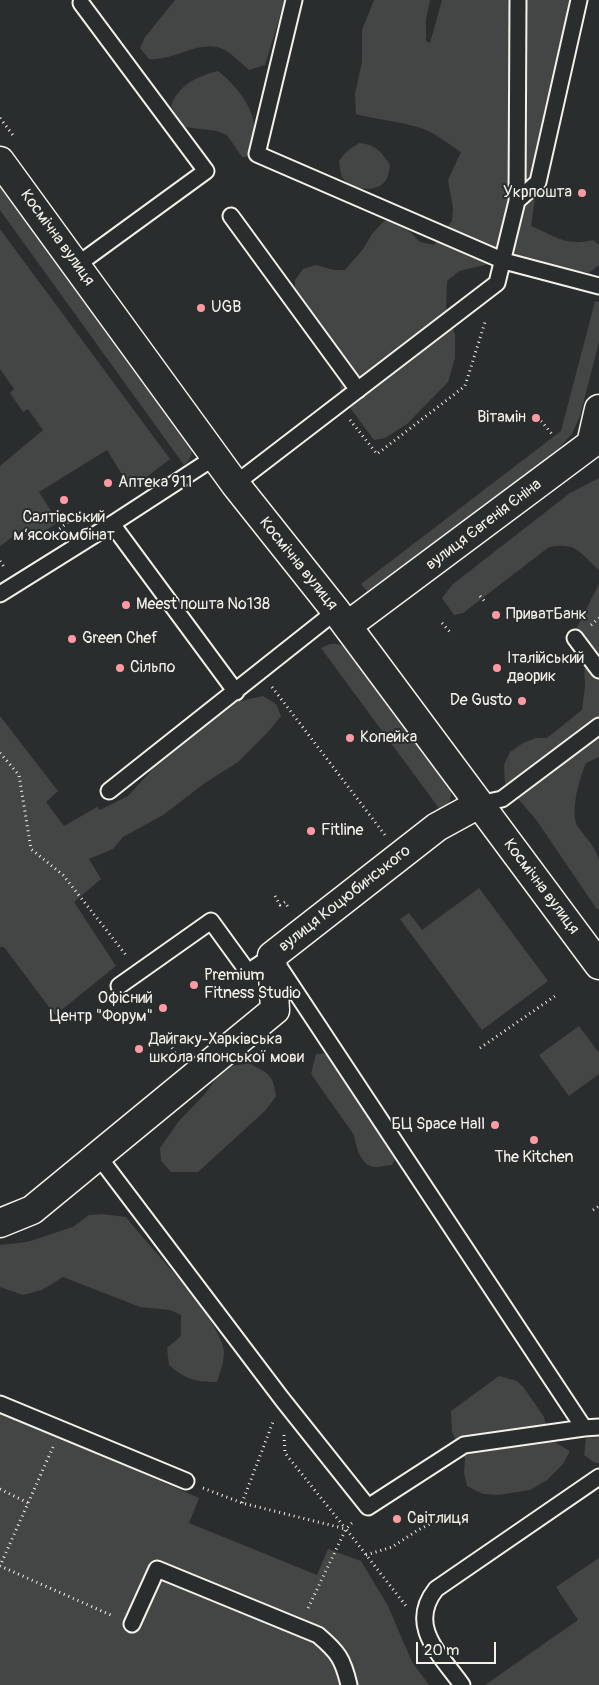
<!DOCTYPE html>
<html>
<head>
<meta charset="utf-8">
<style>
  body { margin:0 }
  #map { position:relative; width:599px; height:1685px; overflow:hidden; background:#2a2d2e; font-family:Pangolin,sans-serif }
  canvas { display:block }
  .scale { position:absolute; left:416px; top:1642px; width:80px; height:22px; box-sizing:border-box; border:2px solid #f4f1e8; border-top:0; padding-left:6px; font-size:15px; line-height:18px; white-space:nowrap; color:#f4f1e8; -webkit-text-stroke:4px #2a2d2e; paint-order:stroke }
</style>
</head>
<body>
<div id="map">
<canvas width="599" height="1685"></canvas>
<div class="scale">20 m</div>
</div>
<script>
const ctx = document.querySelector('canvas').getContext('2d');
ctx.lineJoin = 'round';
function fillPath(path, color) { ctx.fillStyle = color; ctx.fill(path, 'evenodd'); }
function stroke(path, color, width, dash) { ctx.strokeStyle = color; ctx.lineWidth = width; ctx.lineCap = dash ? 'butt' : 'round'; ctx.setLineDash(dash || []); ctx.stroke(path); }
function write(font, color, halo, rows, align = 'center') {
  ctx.font = font + ' Pangolin,sans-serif'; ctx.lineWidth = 4; ctx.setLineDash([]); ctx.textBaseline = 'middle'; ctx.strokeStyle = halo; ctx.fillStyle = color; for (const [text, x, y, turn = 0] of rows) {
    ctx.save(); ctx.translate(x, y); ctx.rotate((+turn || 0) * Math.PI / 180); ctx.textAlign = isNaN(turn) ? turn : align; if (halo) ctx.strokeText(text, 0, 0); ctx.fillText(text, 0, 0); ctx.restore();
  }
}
fillPath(new Path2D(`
  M175 0H285L265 65 249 70C242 64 235 57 228 52 204 35 175 62 149 59L140 48 145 37Z
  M374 0H430L426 20V41L430 43 442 0H574L545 126 531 226C555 236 566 247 593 240L599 245V265L589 273 562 268 533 272 493 263 459 271 447 281 446 307 455 335V358L448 382 407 424 385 438 374 440 340 394 341 377 295 297V280L303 269 316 265 334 270H345L363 249 372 234 384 221H394L410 232 420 242 434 245 452 221 453 208 448 180 461 152C448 144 436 133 421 128 400 121 377 120 356 114L355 94 362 62V30Z
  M218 71C244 92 267 124 247 157H242L227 135 217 131 185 127 179 121 171 106C178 85 198 76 218 71Z
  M359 143C375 144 382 152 390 165 389 169 389 176 386 180 377 194 350 190 342 177 340 173 340 166 339 161L346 152Z
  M0 176 192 444C192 453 192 459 184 465L0 210Z
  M0 229 170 459 131 489 107 450 39 492 58 522 33 540 23 529 0 546V466L43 430 28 409 23 412 10 393 14 389 0 369Z
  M595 301 599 302V342L580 416 572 434 557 450 370 595 361 584 561 431Z
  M599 478V570C579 553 578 542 549 547L463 613 454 615 442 598 453 584 570 493Z
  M599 584V757L586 763C580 777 569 813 578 827 586 838 595 846 599 860 599 871 599 897 599 910L596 908 537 821 505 783 504 765 510 752 523 743 536 738H547L582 710 585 687 584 657 574 633Z
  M330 644H338L346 648 451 790C451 800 450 805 441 811L321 648Z
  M263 696 276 704 281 716 268 732 238 762 205 783 163 815 123 837 113 849 89 859 101 879 74 902 116 966 55 1015 4 947H0V716L58 791 46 802 64 826 97 807 100 810 128 796 174 746 206 722 236 702Z
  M479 888 548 981 482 1030 400 919 409 913 422 930Z
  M579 1026 599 1053V1074L569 1096 539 1055Z
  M328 1053 396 1157 392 1165C387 1165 381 1167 376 1167 361 1167 356 1147 354 1135L311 1074 316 1054Z
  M249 1063C268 1074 273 1073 276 1096L266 1110 198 1172H171L161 1161 160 1148 179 1121 205 1094 217 1077 233 1066Z
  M103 1214 126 1217C147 1245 223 1321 224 1352 224 1362 220 1373 217 1382 195 1382 185 1379 169 1365L167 1348 181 1336V1315L170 1310 140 1307 63 1277 42 1290 23 1295 0 1287V1245L27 1242 73 1227 89 1215Z
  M499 1376 517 1381 524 1388 544 1417 549 1439 570 1451 563 1464 547 1480 530 1490 498 1495 483 1494 467 1486 464 1472 465 1458 452 1432 451 1411Z
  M0 1411 199 1498 189 1523 317 1575 328 1549 361 1561 388 1606 412 1662 429 1685H0Z
  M599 1437V1463H595L584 1455 586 1438Z
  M599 1558V1685H485L578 1620 556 1587Z`), '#444645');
const service = new Path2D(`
  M294 0 257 154 504 261 599 286
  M517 201 518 0
  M231 216 358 390
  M77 265 206 171 81 3
  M235 484 497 283 517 201 538 182 579 0
  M112 524 236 692
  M0 594 112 524 215 457
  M575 638 599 670
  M109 791 336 611
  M479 804 502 799 599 726
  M119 986 211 921 248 972 272 956 584 1428
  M99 1157 282 1399 368 1507 464 1445 584 1428 599 1427
  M0 1404 186 1481
  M132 1624 157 1569 318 1635C338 1652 343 1659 349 1685
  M462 1685C440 1654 407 1626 436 1589L599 1477`);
const minor = new Path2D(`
  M0 1223 32 1210 275 1010 272 956 437 827 479 804`);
const tertiary = new Path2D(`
  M0 161 235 484 336 611 599 965
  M347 626 591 444 599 409`);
stroke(service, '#f4f1e8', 19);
stroke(minor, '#f4f1e8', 31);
stroke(tertiary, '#f4f1e8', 31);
stroke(new Path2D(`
  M0 118 15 138
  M350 420 377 454 465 386 486 319
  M541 421 552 434
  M59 533 58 530 80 513 83 519
  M0 561 4 567
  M480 596 486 603
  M442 623 451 633
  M591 625 599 618
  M272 687 385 835
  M0 753 19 775 31 849 63 875 126 955
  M275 896 280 905 285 902 289 909
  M167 1039 175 1053
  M480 1048 558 994
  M593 1210 599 1206
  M284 1435 285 1453 345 1528
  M53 1447 0 1566 113 1616
  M203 1488 242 1503 346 1529 406 1606
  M0 1489 28 1503
  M242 1503 273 1422
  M366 1555 392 1547 418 1530 432 1523 423 1510
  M308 1608 346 1529 354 1521`), '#f4f1e8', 3, [1, 4]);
stroke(service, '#2a2d2e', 15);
stroke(minor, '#2a2d2e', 28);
stroke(tertiary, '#2a2d2e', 28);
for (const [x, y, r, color] of [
  [582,193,5,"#ff9aa2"],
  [201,308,5,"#ff9aa2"],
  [536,418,5,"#ff9aa2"],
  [108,483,5,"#ff9aa2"],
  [64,500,5,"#ff9aa2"],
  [126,605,5,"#ff9aa2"],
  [496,615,5,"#ff9aa2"],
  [72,639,5,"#ff9aa2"],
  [120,668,5,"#ff9aa2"],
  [497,668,5,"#ff9aa2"],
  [522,701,5,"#ff9aa2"],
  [350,738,5,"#ff9aa2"],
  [311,831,5,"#ff9aa2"],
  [194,985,5,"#ff9aa2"],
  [163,1008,5,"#ff9aa2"],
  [139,1049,5,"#ff9aa2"],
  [495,1125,5,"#ff9aa2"],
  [534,1140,5,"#ff9aa2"],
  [397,1519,5,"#ff9aa2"]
]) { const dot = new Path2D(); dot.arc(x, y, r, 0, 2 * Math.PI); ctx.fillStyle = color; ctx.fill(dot); stroke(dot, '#2a2d2e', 2); }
write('16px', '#f4f1e8', '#2a2d2e', [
  ["Укрпошта",572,193,"right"],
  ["UGB",211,308],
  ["Вітамін",526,418,"right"],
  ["Аптека 911",118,483],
  ["Салтівський",64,518,"center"],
  ["мʼясокомбінат",64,536,"center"],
  ["Meest пошта №138",136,605],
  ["ПриватБанк",506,615],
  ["Green Chef",82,639],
  ["Італійський",507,659],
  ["дворик",507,677],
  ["Сільпо",130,668],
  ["De Gusto",512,701,"right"],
  ["Копейка",360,738],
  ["Fitline",321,831],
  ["Premium",204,976],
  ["Fitness Studio",204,994],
  ["Офісний",153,999,"right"],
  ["Центр \"Форум\"",153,1017,"right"],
  ["Дайгаку-Харківська",149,1040],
  ["школа японської мови",149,1058],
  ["БЦ Space Hall",485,1125,"right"],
  ["The Kitchen",534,1158,"center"],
  ["Світлиця",407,1519]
], 'left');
write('16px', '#f4f1e8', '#2a2d2e', [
  ["Космічна вулиця",57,238,54],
  ["вулиця Євгенія Єніна",484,525,-37],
  ["Космічна вулиця",298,564,51],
  ["Космічна вулиця",541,887,53],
  ["вулиця Коцюбинського",345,899,-38]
]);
</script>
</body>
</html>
